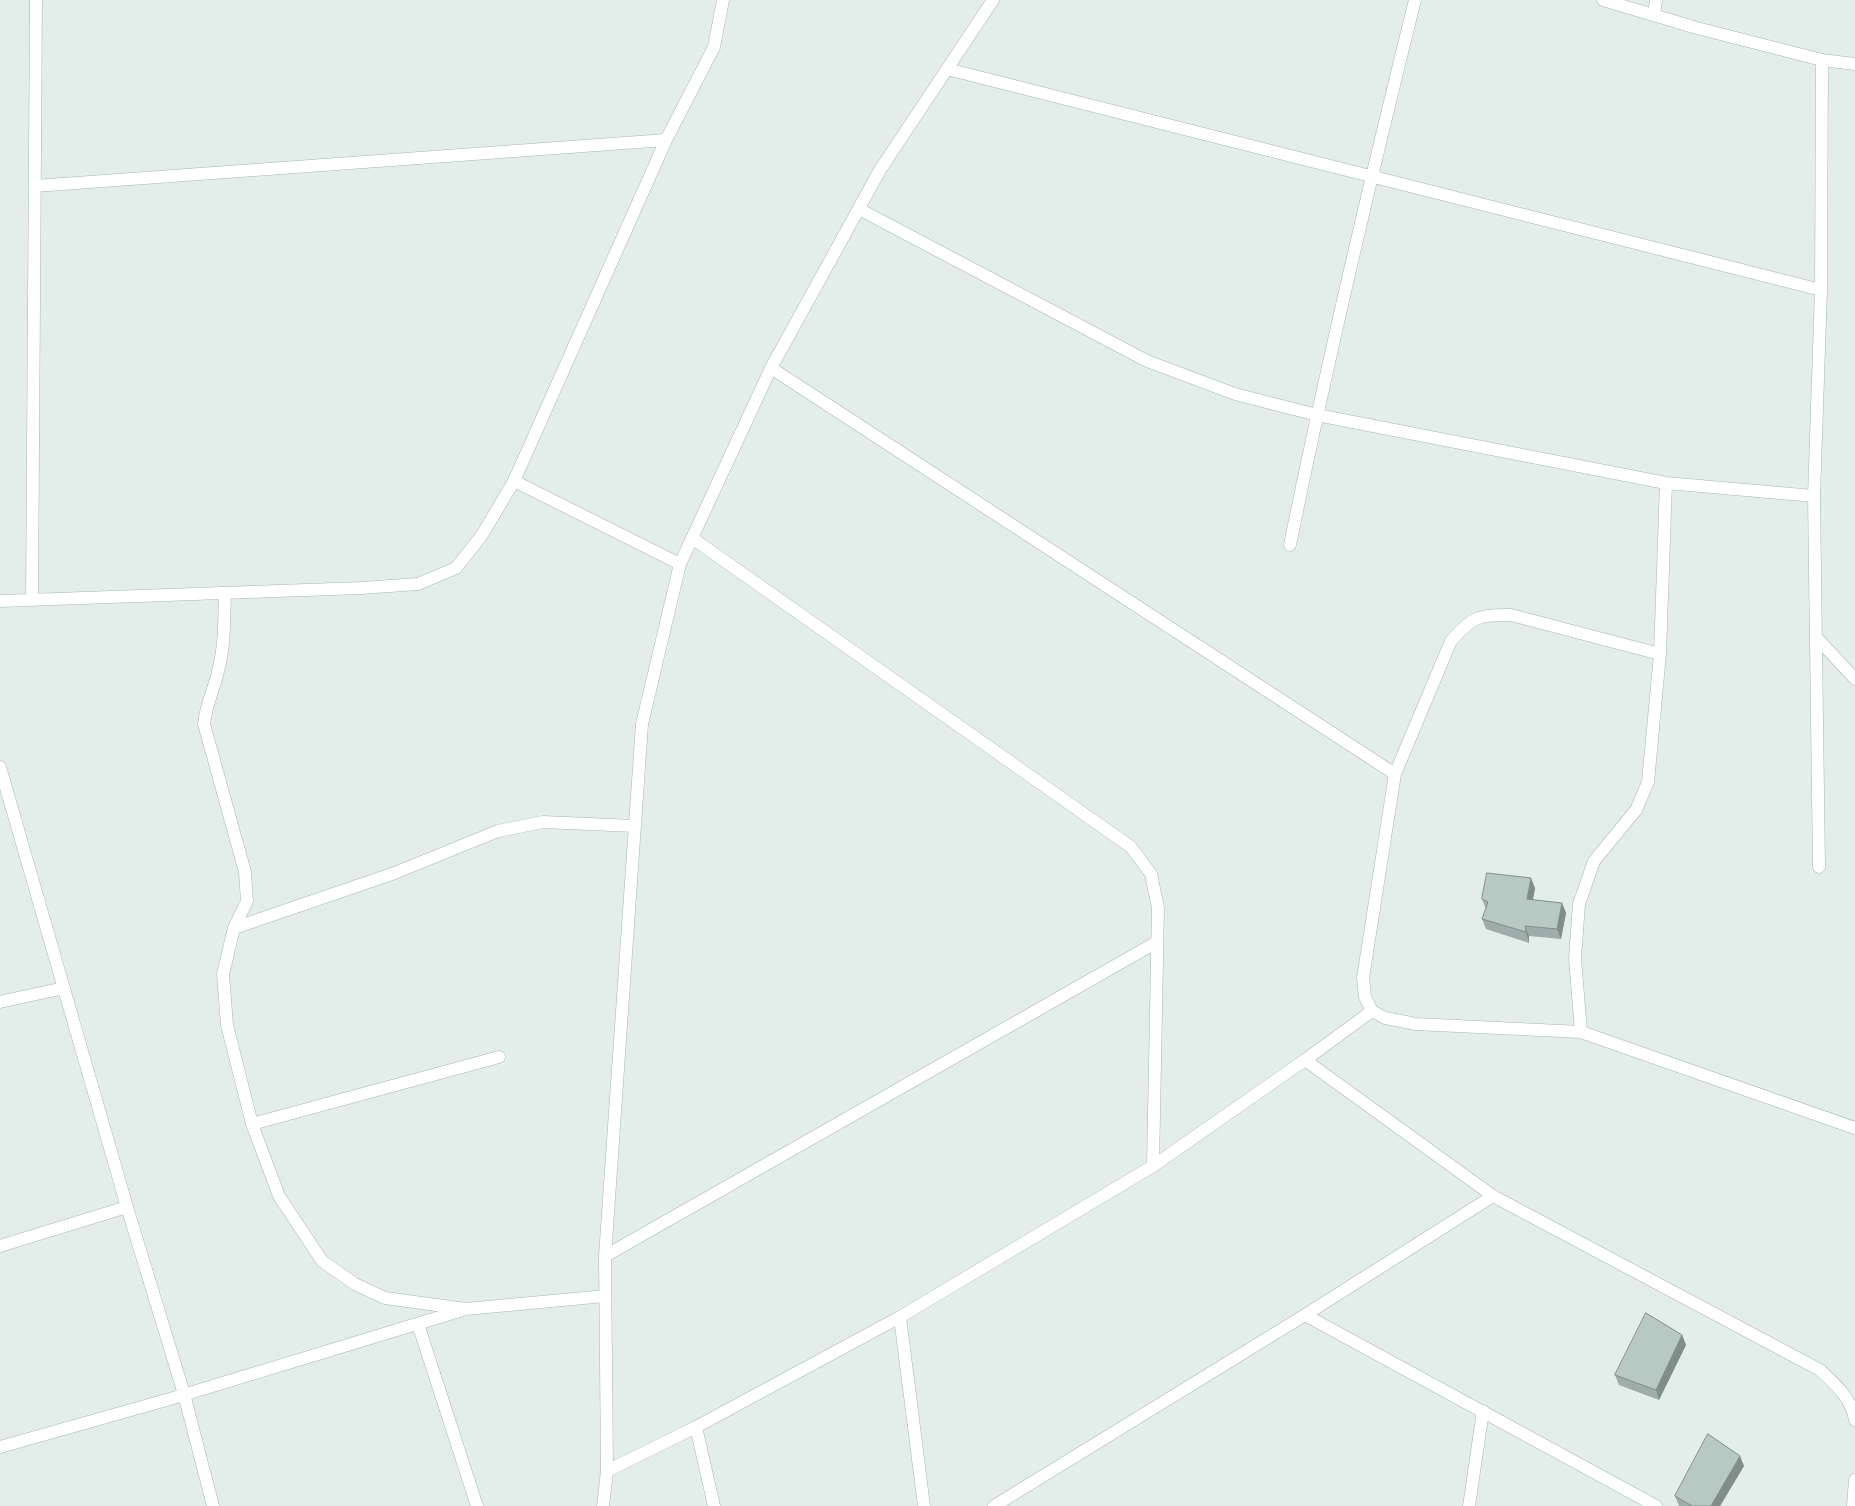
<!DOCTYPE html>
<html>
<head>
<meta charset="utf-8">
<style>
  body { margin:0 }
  canvas { display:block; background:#e3eeeb }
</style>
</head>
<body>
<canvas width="1855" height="1506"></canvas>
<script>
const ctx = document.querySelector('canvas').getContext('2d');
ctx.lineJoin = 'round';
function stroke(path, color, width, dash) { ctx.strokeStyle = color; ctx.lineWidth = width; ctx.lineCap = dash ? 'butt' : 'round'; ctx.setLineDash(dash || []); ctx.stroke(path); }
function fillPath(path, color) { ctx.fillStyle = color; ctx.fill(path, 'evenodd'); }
const minor = new Path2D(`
  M1603 0 1697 28 1822 60 1855 64
  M1654 15 1656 0
  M947 69 1821 290
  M35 186 666 140
  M859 209 1147 361 1235 394 1317 415 1666 483 1814 496
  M771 368 1395 774
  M514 481 680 564
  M692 538 1131 847 1151 874 1158 908 1153 1166
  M1290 545C1327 362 1370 181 1415 0
  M225 593C224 618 225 643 219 667 215 688 206 703 204 724L245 872 247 901 234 928 223 974 227 1025 252 1124 279 1196 322 1261 355 1284 385 1298 466 1309
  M32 600 36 0
  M0 601 361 588 418 584 456 568 482 535 514 481 666 140 714 47 723 0
  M1816 637 1855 679
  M1660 654 1511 615C1479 614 1472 617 1451 641L1395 774 1363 978 1365 997 1372 1011 1385 1018 1416 1024 1581 1032 1855 1128
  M0 767 127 1207 184 1394 213 1506
  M1819 867 1814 496 1821 290 1822 60
  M234 928 392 874 498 831 543 822 635 826
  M0 1002 64 988
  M1581 1032 1575 958 1579 904 1594 861 1636 810 1648 782 1660 654 1666 483
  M1305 1060 1493 1196 1820 1370C1835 1384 1852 1399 1855 1420
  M252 1124 499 1057
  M0 1246 127 1207
  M605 1256 1157 942
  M1305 1315 1656 1506
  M900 1317 924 1506
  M418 1324 477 1506
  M696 1427 714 1506
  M0 1447 170 1399 466 1309 605 1296
  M607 1471 696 1427 900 1317 1153 1166 1305 1060 1372 1011
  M603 1506 607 1471 605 1256 642 724 680 564 771 368 880 170 993 0
  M994 1506 1305 1315 1493 1196
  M1469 1506 1483 1411
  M1853 1506 1855 1480`);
stroke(minor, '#a5b7b3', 13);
stroke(minor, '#fff', 12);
fillPath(new Path2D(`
  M1535 888 1533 900 1562 903 1566 913 1561 939 1529 936V943L1486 929 1482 919 1486 909 1482 899Z
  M1682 1335 1686 1345 1659 1400 1619 1385 1615 1375Z
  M1744 1466 1720 1506H1679L1675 1496Z`), '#9eada9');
fillPath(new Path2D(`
  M1531 878 1535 888 1531 909 1527 899Z
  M1562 903 1566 913 1561 939 1557 929Z
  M1525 926 1529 936V943L1526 932Z
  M1682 1335 1686 1345 1659 1400 1656 1390Z
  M1740 1456 1744 1466 1720 1506H1711Z`), '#818d89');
const building = new Path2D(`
  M1487 873 1531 878 1527 899 1562 903 1557 929 1525 926 1526 932 1482 919 1488 902 1482 899Z
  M1646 1313 1682 1335 1656 1390 1615 1375Z
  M1708 1434 1740 1456 1711 1506H1692L1675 1496Z`);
fillPath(building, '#b8c9c4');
stroke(building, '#818d89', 1);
</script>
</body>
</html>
